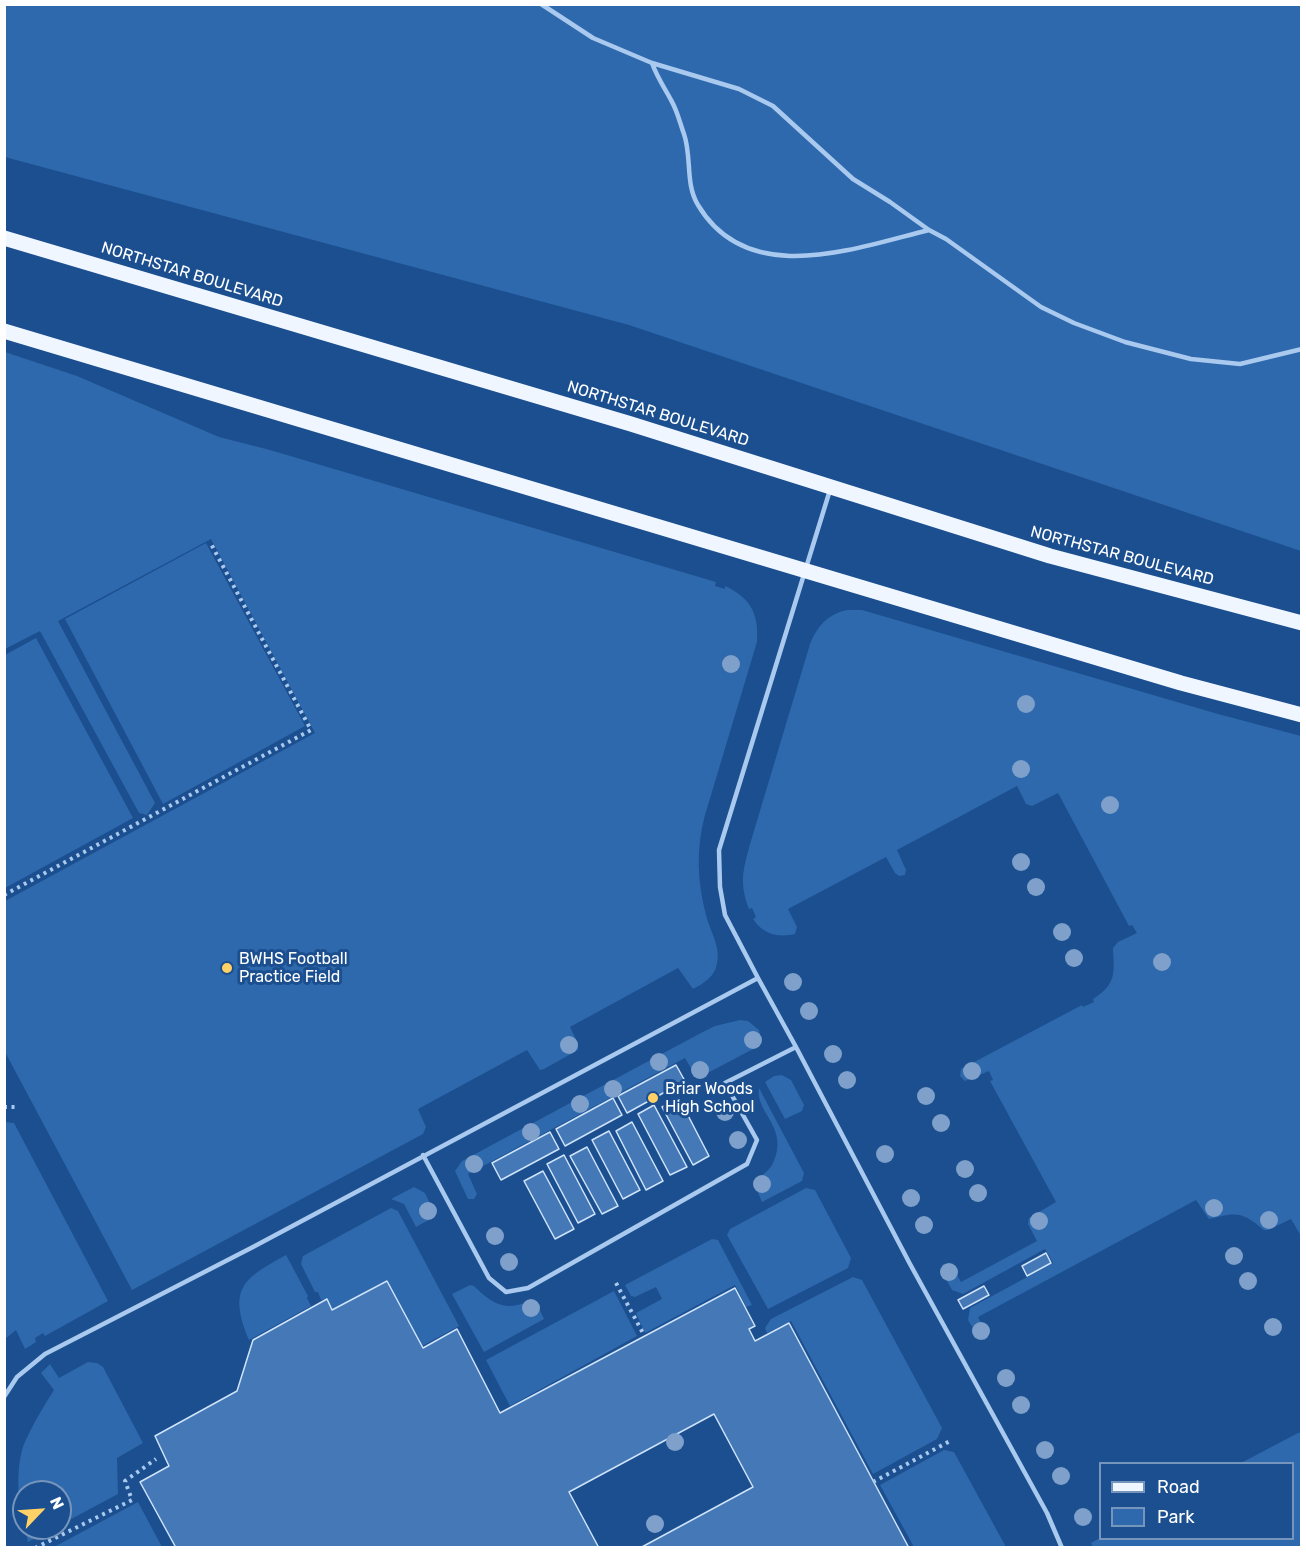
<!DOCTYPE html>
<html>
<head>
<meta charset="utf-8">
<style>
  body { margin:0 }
  #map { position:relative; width:1306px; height:1552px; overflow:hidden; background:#1b4f8f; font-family:Rubik,sans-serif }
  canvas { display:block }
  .frame { position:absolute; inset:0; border:6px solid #fff; pointer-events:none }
  .legend { position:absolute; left:1099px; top:1462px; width:195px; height:78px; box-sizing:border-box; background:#1b4f8f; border:2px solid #7695bc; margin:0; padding:8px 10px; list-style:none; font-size:18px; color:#fff }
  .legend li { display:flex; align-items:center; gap:12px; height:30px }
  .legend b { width:30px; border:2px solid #7695bc }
  .north { position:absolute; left:12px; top:1480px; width:60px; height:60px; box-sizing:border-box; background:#1b4f8f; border:2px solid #7695bc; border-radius:50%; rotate:65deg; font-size:16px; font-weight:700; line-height:24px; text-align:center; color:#fff }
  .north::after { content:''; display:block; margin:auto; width:21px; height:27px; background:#ffd166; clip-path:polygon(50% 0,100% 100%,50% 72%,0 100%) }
</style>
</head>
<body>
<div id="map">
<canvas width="1306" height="1552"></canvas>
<div class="frame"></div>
<ul class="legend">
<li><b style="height:8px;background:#f0f6ff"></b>Road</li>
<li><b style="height:16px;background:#2e69ad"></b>Park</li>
</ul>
<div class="north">N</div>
</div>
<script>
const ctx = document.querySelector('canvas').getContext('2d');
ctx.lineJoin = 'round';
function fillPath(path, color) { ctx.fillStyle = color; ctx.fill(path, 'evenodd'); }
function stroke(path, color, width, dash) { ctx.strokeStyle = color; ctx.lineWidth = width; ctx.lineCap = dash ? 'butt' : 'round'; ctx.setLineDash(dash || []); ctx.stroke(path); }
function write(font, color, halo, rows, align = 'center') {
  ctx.font = font + ' Rubik,sans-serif'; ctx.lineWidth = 6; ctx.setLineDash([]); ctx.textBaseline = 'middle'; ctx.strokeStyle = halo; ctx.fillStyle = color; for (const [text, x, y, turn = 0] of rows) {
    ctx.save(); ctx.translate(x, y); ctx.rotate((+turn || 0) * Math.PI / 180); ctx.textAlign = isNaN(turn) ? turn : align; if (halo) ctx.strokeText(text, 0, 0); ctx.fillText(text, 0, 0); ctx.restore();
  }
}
fillPath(new Path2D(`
  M4 5H1301V551L629 325 5 157Z
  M5 352 77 376 219 437 270 450 716 582 715 586 725 589V586C751 598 759 614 757 642L705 815C696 849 697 880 706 915 710 931 721 947 717 963 715 977 704 983 693 989L678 968 570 1027 578 1044V1050L544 1069 540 1070 527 1050 418 1109 426 1127 423 1134 132 1290 5 1052V901L315 733 211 539 58 621 155 803 147 815 139 813 40 631 5 649Z
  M206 543 305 726 163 804 65 619Z
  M847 610H862L1218 714 1301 736V1236L1291 1219 1268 1230H1264C1242 1211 1236 1212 1209 1219L1196 1200 978 1317 988 1337 985 1340 979 1338 968 1320 970 1308 1053 1263 1045 1249 963 1294 952 1290 941 1270 943 1264H951L961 1282 1037 1241 1028 1224 1029 1218 1056 1202 990 1081 993 1080 989 1071 965 1081 960 1076 961 1069 1082 1005 1083 1007 1094 1002 1093 999C1117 984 1114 973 1113 948L1118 942 1137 933 1132 925 1129 926 1058 793 1032 806 1026 804 1017 786 897 850 906 870 905 875 899 876 895 873 886 857 788 909 797 927 795 934C777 938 763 934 753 919L756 917 752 908 749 909C739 883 743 870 750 844L810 644C817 626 828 614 847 610Z
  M36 638 133 818 5 888V655Z
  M740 1020 748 1021 759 1030 761 1040 757 1047 700 1077 695 1075 685 1058 468 1174 477 1194 474 1199H468L467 1197 455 1171 462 1161 699 1034 715 1026Z
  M782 1075 791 1080 804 1105 802 1111 785 1119 765 1082 774 1076Z
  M759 1088 804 1173 802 1181 762 1202 754 1183C759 1176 769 1172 773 1163 790 1128 755 1113 759 1088Z
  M5 1122 14 1123 108 1301 45 1336 43 1333 35 1338 36 1342 25 1349 16 1330 5 1339Z
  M414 1187 425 1193 435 1214 434 1217 416 1227 404 1204 391 1199Z
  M806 1188 815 1190 851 1258 848 1268 768 1309 727 1235 730 1229Z
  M391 1208 398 1211 459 1326 422 1346 387 1280 332 1310 327 1299 321 1300 318 1292H315L301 1264 303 1256Z
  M712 1239 718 1240 752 1305 746 1307 735 1285 645 1333 636 1313 662 1299 656 1287 635 1297 631 1296 625 1285Z
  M286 1255 308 1296 307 1298 311 1306 249 1340C228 1289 242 1279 286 1255Z
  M853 1277 862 1280 942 1428 937 1439 873 1474 791 1321 767 1333 765 1328 771 1319Z
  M470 1285 474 1286C485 1297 500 1310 517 1305 524 1304 529 1301 536 1302L544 1319 484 1352 452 1294Z
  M614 1291 637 1336 510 1406 486 1360Z
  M88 1362 97 1363 103 1367 143 1443 117 1458 118 1494 60 1525V1492H24V1524C17 1504 16 1465 24 1444 32 1426 43 1407 54 1390L41 1373 50 1364 59 1378Z
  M1298 1433H1302L1301 1547H1093L1091 1543 1100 1538H1292V1464L1241 1463Z
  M944 1450 954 1452 1006 1547H914L880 1485Z
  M138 1502 162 1547H54Z
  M25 1528H54L28 1542Z`), '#2e69ad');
const building = new Path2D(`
  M676 1065 685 1081 627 1113 618 1096Z
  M613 1098 622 1115 565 1146 556 1129Z
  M679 1098 709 1156 693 1165 662 1107Z
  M654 1105 687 1167 670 1175 638 1114Z
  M632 1122 663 1181 646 1190 616 1131Z
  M609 1131 640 1190 623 1199 592 1140Z
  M550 1132 559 1149 501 1180 492 1163Z
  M587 1147 618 1206 602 1214 570 1156Z
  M564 1155 595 1214 578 1223 547 1164Z
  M543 1171 574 1229 555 1239 524 1181Z
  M1046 1253 1051 1263 1027 1276 1022 1266Z
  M387 1281 423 1348 457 1329 500 1413 735 1288 755 1326 749 1329 755 1341 789 1323 909 1548H640L753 1487 714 1414 569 1492 599 1548H173L175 1546 140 1482 169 1466 155 1436 237 1391 253 1340 327 1299 332 1310Z
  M984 1286 989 1295 963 1309 958 1300Z`);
fillPath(building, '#4478b7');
stroke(building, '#cfe3fa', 1.5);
stroke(new Path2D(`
  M4 895 311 730 210 542
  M4 1107H19
  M616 1283 644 1335
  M873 1482 952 1440
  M35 1548 132 1500 125 1481 156 1459`), '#a9c9ee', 4, [3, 4.5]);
stroke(new Path2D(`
  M541 4 593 38 652 63 739 89 773 106 853 179 890 202 929 230
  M652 63C657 77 664 87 671 100 677 110 680 123 684 134 692 157 685 184 698 205 748 289 855 248 929 230L946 239 1041 307 1074 323 1125 342 1191 359 1240 364 1302 349
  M758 978 725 915 720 887 719 850 830 490
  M423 1155 489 1278 506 1292 528 1288 747 1164 757 1140 725 1083 796 1047
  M4 1397 17 1377 45 1354 253 1247 758 978 796 1047 910 1264 1047 1513 1062 1548`), '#a9c9ee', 4.5);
stroke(new Path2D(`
  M4 238 631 424 1050 556 1302 623
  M4 331 1181 683 1302 715`), '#f0f6ff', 15);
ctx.fillStyle = '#7ea0ca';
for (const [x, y] of [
  [731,664],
  [1026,704],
  [1021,769],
  [1110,805],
  [1021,862],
  [1036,887],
  [1062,932],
  [1074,958],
  [1162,962],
  [793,982],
  [809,1011],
  [753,1040],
  [569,1045],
  [833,1054],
  [659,1062],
  [700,1070],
  [972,1071],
  [847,1080],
  [613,1089],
  [926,1096],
  [580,1104],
  [725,1112],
  [941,1123],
  [531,1132],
  [738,1140],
  [885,1154],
  [474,1164],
  [965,1169],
  [762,1184],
  [978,1193],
  [911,1198],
  [1214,1208],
  [428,1211],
  [1269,1220],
  [1039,1221],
  [924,1225],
  [495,1236],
  [1234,1256],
  [509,1262],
  [949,1272],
  [1248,1281],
  [531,1308],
  [1273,1327],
  [981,1331],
  [1006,1378],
  [1021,1405],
  [675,1442],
  [1045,1450],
  [1061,1476],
  [1083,1517],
  [655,1524]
]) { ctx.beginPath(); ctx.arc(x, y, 9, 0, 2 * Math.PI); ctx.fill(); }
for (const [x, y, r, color] of [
  [227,968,6,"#ffd166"],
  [653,1098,6,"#ffd166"]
]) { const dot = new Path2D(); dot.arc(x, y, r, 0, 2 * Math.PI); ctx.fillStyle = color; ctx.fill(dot); stroke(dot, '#1b4f8f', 2); }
write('16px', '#fff', '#1b4f8f', [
  ["NORTHSTAR BOULEVARD",192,275,17],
  ["NORTHSTAR BOULEVARD",658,414,17],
  ["NORTHSTAR BOULEVARD",1122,556,15]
]);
write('16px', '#fff', '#1b4f8f', [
  ["BWHS Football",239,959],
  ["Practice Field",239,977],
  ["Briar Woods",665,1089],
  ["High School",665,1107]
], 'left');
</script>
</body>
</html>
